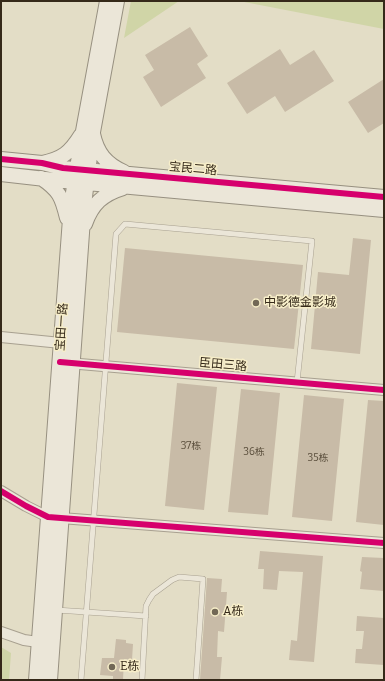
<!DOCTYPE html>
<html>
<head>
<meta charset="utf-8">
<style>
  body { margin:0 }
  #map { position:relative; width:385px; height:681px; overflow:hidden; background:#e3ddc6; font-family:Bitter,serif }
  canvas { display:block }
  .frame { position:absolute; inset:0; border:2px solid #352919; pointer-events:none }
</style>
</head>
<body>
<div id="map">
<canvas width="385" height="681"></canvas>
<div class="frame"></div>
</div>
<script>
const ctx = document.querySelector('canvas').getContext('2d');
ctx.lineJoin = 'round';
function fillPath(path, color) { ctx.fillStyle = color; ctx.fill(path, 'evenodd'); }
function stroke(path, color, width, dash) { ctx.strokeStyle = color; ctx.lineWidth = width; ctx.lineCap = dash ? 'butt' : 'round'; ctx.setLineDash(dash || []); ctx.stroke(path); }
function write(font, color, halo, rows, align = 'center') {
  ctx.font = font + ' Bitter,"Noto Sans SC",serif'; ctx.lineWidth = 3; ctx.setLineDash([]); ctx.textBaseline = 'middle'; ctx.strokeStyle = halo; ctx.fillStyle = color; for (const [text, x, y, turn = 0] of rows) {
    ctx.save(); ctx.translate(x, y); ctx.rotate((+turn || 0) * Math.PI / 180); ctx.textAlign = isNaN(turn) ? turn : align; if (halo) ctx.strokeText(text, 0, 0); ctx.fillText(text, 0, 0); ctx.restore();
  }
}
fillPath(new Path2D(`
  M131 1H179L124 38Z
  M239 1H384V29Z
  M1 647 11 653 9 680H1Z`), '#d0d5a7');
fillPath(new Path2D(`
  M190 27 208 56 197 64 206 78 161 107 143 77 154 70 145 55Z
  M280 49 290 65 314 50 334 81 285 112 275 96 247 114 227 83Z
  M384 79V123L368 133 348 102Z
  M353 238 371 240 360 354 311 349 318 272 349 275Z
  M125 248 303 265 294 349 117 332Z
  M177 383 217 387 204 510 165 506Z
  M241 389 280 393 268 515 228 512Z
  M304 395 344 399 332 521 292 517Z
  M368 400 384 401V525L356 522Z
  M260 551 323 556 314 662 289 660 291 640 297 641 303 572 279 571 277 590 263 589 264 569H258Z
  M362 557 384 558V591L360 589 362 572 360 571Z
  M207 578 222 579 221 592H227L224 632 218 631 217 657H222L220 680H200Z
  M357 616 384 618V665L355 663 356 649H362L364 631H356Z
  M116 639 126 640V643L133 644 132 660 124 659 123 680H113V676L100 675 102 658H114Z`), '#c8bba7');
const lane = new Path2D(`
  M56 610 146 616
  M81 680 116 234 125 224 312 241 297 382
  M142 680 146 606 149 600 153 594 172 580 179 577 203 579 196 680`);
const street = new Path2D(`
  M1 337 61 343
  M68 363 384 390
  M1 491 26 506 48 517 384 543
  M1 632 24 640 45 643`);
const secondary = new Path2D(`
  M93 134C97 153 106 164 124 172
  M1 159 42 163 63 168 384 197
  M42 163C62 159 70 153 81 135
  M1 174 54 180 384 210
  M41 178C59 190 62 197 67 218
  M85 224C92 204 103 194 123 188
  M36 680 71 205 83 131 107 1
  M50 680 84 205 93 132 117 1`);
stroke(lane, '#a8a090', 6);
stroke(street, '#a8a090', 12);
stroke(secondary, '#979080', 16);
stroke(lane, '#ebe6d8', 5);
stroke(street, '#ebe6d8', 10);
stroke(secondary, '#ebe6d8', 14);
stroke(new Path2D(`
  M1 159 42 163 63 168 384 197
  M60 362 384 390
  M1 491 26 506 48 517 384 543`), '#d6006c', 6);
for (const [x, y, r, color] of [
  [256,303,4,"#726856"],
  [215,612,4,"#726856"],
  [112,667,4,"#726856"]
]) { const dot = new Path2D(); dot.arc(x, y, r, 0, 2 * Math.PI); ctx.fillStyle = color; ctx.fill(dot); stroke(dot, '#f7eec9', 1.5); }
write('10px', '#5a4e3c', null, [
  ["37栋",191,446],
  ["36栋",254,452],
  ["35栋",318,458]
]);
write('12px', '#352919', '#f7eec9', [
  ["宝民二路",193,169,5],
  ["宝田一路",62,327,-86],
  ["臣田三路",223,365,5]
]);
write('12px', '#352919', '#f7eec9', [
  ["中影德金影城",264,303],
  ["A栋",223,612],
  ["E栋",120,667]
], 'left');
</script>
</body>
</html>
